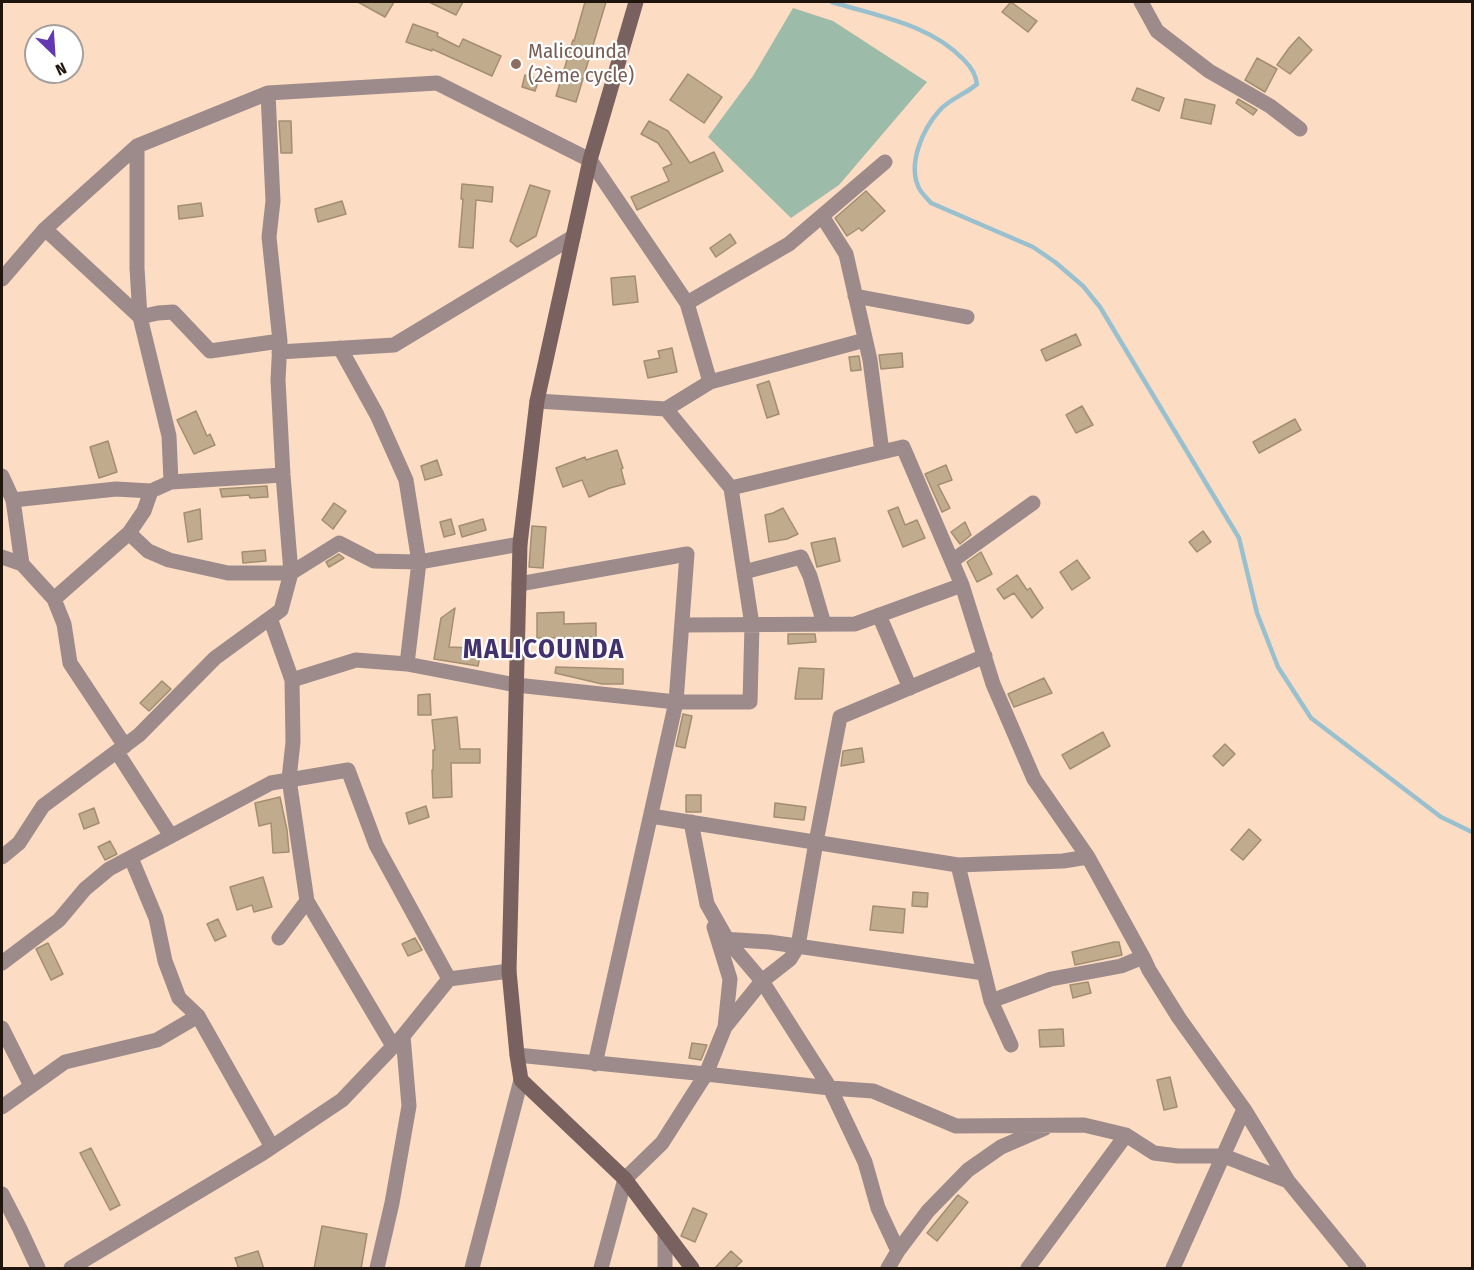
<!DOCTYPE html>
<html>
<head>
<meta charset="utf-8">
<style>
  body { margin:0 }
  #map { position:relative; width:1474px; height:1270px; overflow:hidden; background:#fddcc4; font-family:"Fira Sans Condensed",sans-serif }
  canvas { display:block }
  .frame { position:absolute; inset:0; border:3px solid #20150c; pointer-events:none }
  .north { position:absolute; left:24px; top:24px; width:60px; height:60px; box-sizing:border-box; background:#fff; border:2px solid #a6a19e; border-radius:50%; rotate:155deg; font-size:16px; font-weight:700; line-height:24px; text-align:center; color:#20150c }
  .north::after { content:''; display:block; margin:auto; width:21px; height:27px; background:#6239b1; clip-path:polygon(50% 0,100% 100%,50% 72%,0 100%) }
</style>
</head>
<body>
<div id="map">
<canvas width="1474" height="1270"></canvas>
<div class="frame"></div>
<div class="north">N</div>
</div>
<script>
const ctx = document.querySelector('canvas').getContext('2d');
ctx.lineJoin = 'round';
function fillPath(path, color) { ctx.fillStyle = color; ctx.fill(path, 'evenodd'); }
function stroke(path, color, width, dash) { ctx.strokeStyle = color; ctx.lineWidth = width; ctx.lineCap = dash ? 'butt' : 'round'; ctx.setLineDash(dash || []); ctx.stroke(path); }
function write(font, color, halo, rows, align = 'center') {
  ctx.font = font + ' "Fira Sans Condensed",sans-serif'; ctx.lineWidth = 4.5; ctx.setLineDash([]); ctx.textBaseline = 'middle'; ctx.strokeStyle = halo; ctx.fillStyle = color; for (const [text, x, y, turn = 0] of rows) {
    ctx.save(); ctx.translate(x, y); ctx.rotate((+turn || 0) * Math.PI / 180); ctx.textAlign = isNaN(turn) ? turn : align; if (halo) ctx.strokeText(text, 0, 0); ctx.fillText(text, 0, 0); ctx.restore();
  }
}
fillPath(new Path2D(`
  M793 8 833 21 927 82 839 185 791 218 708 137 753 76Z`), '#9cbba8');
stroke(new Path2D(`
  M832 2C877 16 930 24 964 60 971 67 976 74 977 84 966 94 949 99 939 111 923 129 907 164 919 188 921 193 927 198 931 203L1033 247 1055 262 1083 286 1100 307 1239 538 1257 613 1278 667 1311 718 1441 817 1472 832`), '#99c0ce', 4.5);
const building = new Path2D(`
  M358 2H394L385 17Z
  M429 2H463L456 15Z
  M585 2H606L576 102 556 96 573 40 574 41Z
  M1011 2 1037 21 1028 32 1002 12Z
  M413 24 438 33 437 36 459 47 463 39 501 56 492 76 432 49V51L406 42Z
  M1299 37 1312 50 1290 74 1277 65 1289 48Z
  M1257 58 1277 69 1265 92 1245 80Z
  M688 74 722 97 704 123 670 100Z
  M525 75 539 80 535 91 522 87Z
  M1137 88 1164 98 1159 111 1132 100Z
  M1185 99 1215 105 1211 124 1181 118Z
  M1238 99 1257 110 1253 115 1236 103Z
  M279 121H291L292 153H281Z
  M649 121 668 131 690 163 714 152 723 171 637 210 631 197 669 181 663 168 672 164 658 143 641 134Z
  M462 184 493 187 492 202 476 200 473 248 459 247 463 199H461Z
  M530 185 550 191 536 236 517 247 510 241Z
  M866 191 885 211 862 231 859 228 847 236 835 218Z
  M342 201 346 214 318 222 315 209Z
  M201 203 203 216 179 219 178 206Z
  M730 234 736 243 716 257 710 248Z
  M635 276 638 302 613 305 611 278Z
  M1076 334 1081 345 1046 361 1041 350Z
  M672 348 677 372 648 378 644 361 660 358 658 351Z
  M902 353 903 367 881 369 879 355Z
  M859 356 861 370 851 371 849 357Z
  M769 381 779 414 767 418 757 385Z
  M1082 406 1093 425 1076 433 1066 415Z
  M196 411 207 436 210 434 215 445 194 454 177 420Z
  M1295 419 1301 430 1259 453 1253 442Z
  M108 441 117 472 99 478 90 447Z
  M617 450 623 468 621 469 625 484 610 488 589 497 582 480 563 487 556 468 585 457 586 460Z
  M437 460 442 475 425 480 421 466Z
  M946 465 952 480 938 485 950 508 942 512 925 474Z
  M267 486 268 497 250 498 249 495 222 497 220 489Z
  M334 503 346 511 333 529 322 520Z
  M898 507 905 525 917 520 925 538 903 547 888 511Z
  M783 508 798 534 787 539 769 542 765 515 773 513Z
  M200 509 202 539 188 542 184 513Z
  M451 519 455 534 444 537 440 522Z
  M483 519 486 530 462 537 459 526Z
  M965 522 971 535 960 544 951 532Z
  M532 526 546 527 543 568 529 567Z
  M1203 531 1211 542 1197 552 1189 542Z
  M835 538 840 561 817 567 811 543Z
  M265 550 266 561 243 563 242 552Z
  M981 552 992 574 977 582 967 562Z
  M339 554 344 558 329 567 326 562Z
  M1077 560 1090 578 1072 590 1060 572Z
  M1017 575 1027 590 1030 588 1043 608 1032 618 1014 593 1004 599 997 589Z
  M455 608 449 647 474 648 473 649 481 650 478 666 434 659 441 618Z
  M564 612V624L596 623V637L537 638V613Z
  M788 634H815L816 642 788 644Z
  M556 667 623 669V684H602L555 673Z
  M799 668 824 669 822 699H795Z
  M1044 678 1052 693 1014 707 1008 694Z
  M162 681 171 689 149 711 140 703Z
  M430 694 431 715H418V695Z
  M683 714 692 716 685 748 676 746Z
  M457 717 460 749H480V763H451L452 797 433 798 432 770H433V750H435L432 720Z
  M1103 732 1110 746 1070 769 1062 755Z
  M1225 744 1235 754 1223 766 1213 756Z
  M862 748 864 762 841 766 843 751Z
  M686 795H701V812H686Z
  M280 797 287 830 289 852 273 853 271 823 259 826 255 803Z
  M775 803 806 807 804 820 774 817Z
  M426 806 429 817 409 824 406 813Z
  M94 808 99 823 84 829 79 814Z
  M1249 829 1261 840 1243 860 1231 850Z
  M110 841 117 854 105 860 98 847Z
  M263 877 272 907 254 912 252 905 237 910 230 887Z
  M913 892 928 893 927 907 912 906Z
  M873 906 905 909 903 933 870 930Z
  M218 919 226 936 215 941 207 924Z
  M415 938 422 950 408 956 402 944Z
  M1114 942H1119L1122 955 1075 965 1072 952Z
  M48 943 63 974 51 980 36 949Z
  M1088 982 1091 993 1073 998 1070 985Z
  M1063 1029 1064 1046 1040 1047 1039 1030Z
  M692 1043 707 1045 701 1060 689 1058Z
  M1170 1077 1177 1107 1164 1110 1157 1080Z
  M91 1148 120 1205 110 1210 80 1153Z
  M958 1195 968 1202 937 1241 927 1233Z
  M693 1208 707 1214 695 1242 681 1236Z
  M322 1226 367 1234 361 1269H314Z
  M258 1251 264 1269H239L235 1258Z
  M731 1251 742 1261 734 1269H714Z`);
fillPath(building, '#c0ab8c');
stroke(building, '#a38e71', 1.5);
stroke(new Path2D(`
  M1141 2 1157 31 1209 71 1270 106 1300 129
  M137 146V268L140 317 169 436 171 482
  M822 216 846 254 870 360 882 452
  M45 229 140 317
  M2 279 45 229 137 146 268 93 437 83 590 160 687 303 710 382
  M855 296 967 317
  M687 303 789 244 885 162
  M140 317 158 313 173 312 210 351 280 341
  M340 348 377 415 406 480 419 562 407 664
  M279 352 394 345 573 237
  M666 409 710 382 865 340
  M2 476 13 500 22 564
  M731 488 903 447 962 585 993 684 1034 779 1088 857 1143 957 1149 970 1179 1018 1244 1109 1288 1181 1359 1268
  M13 500 116 489 151 491 171 482 283 475
  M129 533 148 551 169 560 228 573H291L339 543 374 561 419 562 520 544
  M2 557 22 564 54 599 64 624 70 663 125 746
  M952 561 1033 503
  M744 572 801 557 810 576 824 624
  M519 584 687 554 676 702 595 1064
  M54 599 129 533 144 511 151 491
  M879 615 910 688
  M270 618 292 680 293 742 289 779 307 901 393 1046
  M682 625 855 624 962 585
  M292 680 356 660 407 664 516 685 676 702H750L752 625 731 488 666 409 537 401
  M117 752 171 836
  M651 816 958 865 1063 861 1088 857
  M691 822 707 904 728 941 762 981 830 1088 865 1162 878 1208 898 1251
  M2 857 19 843 43 806 139 735 215 658 281 610 291 573 283 475 278 380 280 341 269 237 273 201 268 93
  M131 858 156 918 165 961 179 998 198 1016 272 1147
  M958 865 991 1001 1011 1045
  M279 938 307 901
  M722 939 769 942 984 973
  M2 963 59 920 85 889 109 869 271 783 348 770 376 845 449 979
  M991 1001 1051 979 1121 966 1143 957
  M725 1027 762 981 790 959 798 946 816 842 840 717 985 656
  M2 1028 31 1086
  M517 1055 706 1074 830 1088 873 1091 956 1126 1084 1125 1126 1135 1154 1153 1178 1156H1224L1288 1181
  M2 1107 65 1062 157 1040 198 1016
  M2 1194 20 1229 38 1268
  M71 1268 263 1153 342 1100 403 1036 449 979 509 971
  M377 1268 392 1203 409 1106 403 1036
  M472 1268 521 1080
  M601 1268 625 1179 662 1143 706 1074 725 1027 730 979 714 927
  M665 1268V1233
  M888 1268 898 1251 928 1211 968 1170 1001 1147 1045 1128
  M1028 1268 1126 1135
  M1173 1268 1244 1109`), '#9c8b8a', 15);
stroke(new Path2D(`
  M636 2 590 160 537 401 520 544 509 971 517 1055 521 1080 625 1179 692 1268`), '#796160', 15);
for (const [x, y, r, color] of [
  [516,64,6,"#8d6e63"]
]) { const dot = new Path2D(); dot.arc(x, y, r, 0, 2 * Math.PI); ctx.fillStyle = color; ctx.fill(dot); stroke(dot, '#fff', 2); }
write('21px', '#785e54', '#fff', [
  ["Malicounda",528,52],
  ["(2ème cycle)",528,76]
], 'left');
ctx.letterSpacing = '1.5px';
write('bold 27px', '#42316d', '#fff', [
  ["MALICOUNDA",544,650]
]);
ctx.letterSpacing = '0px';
</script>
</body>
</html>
